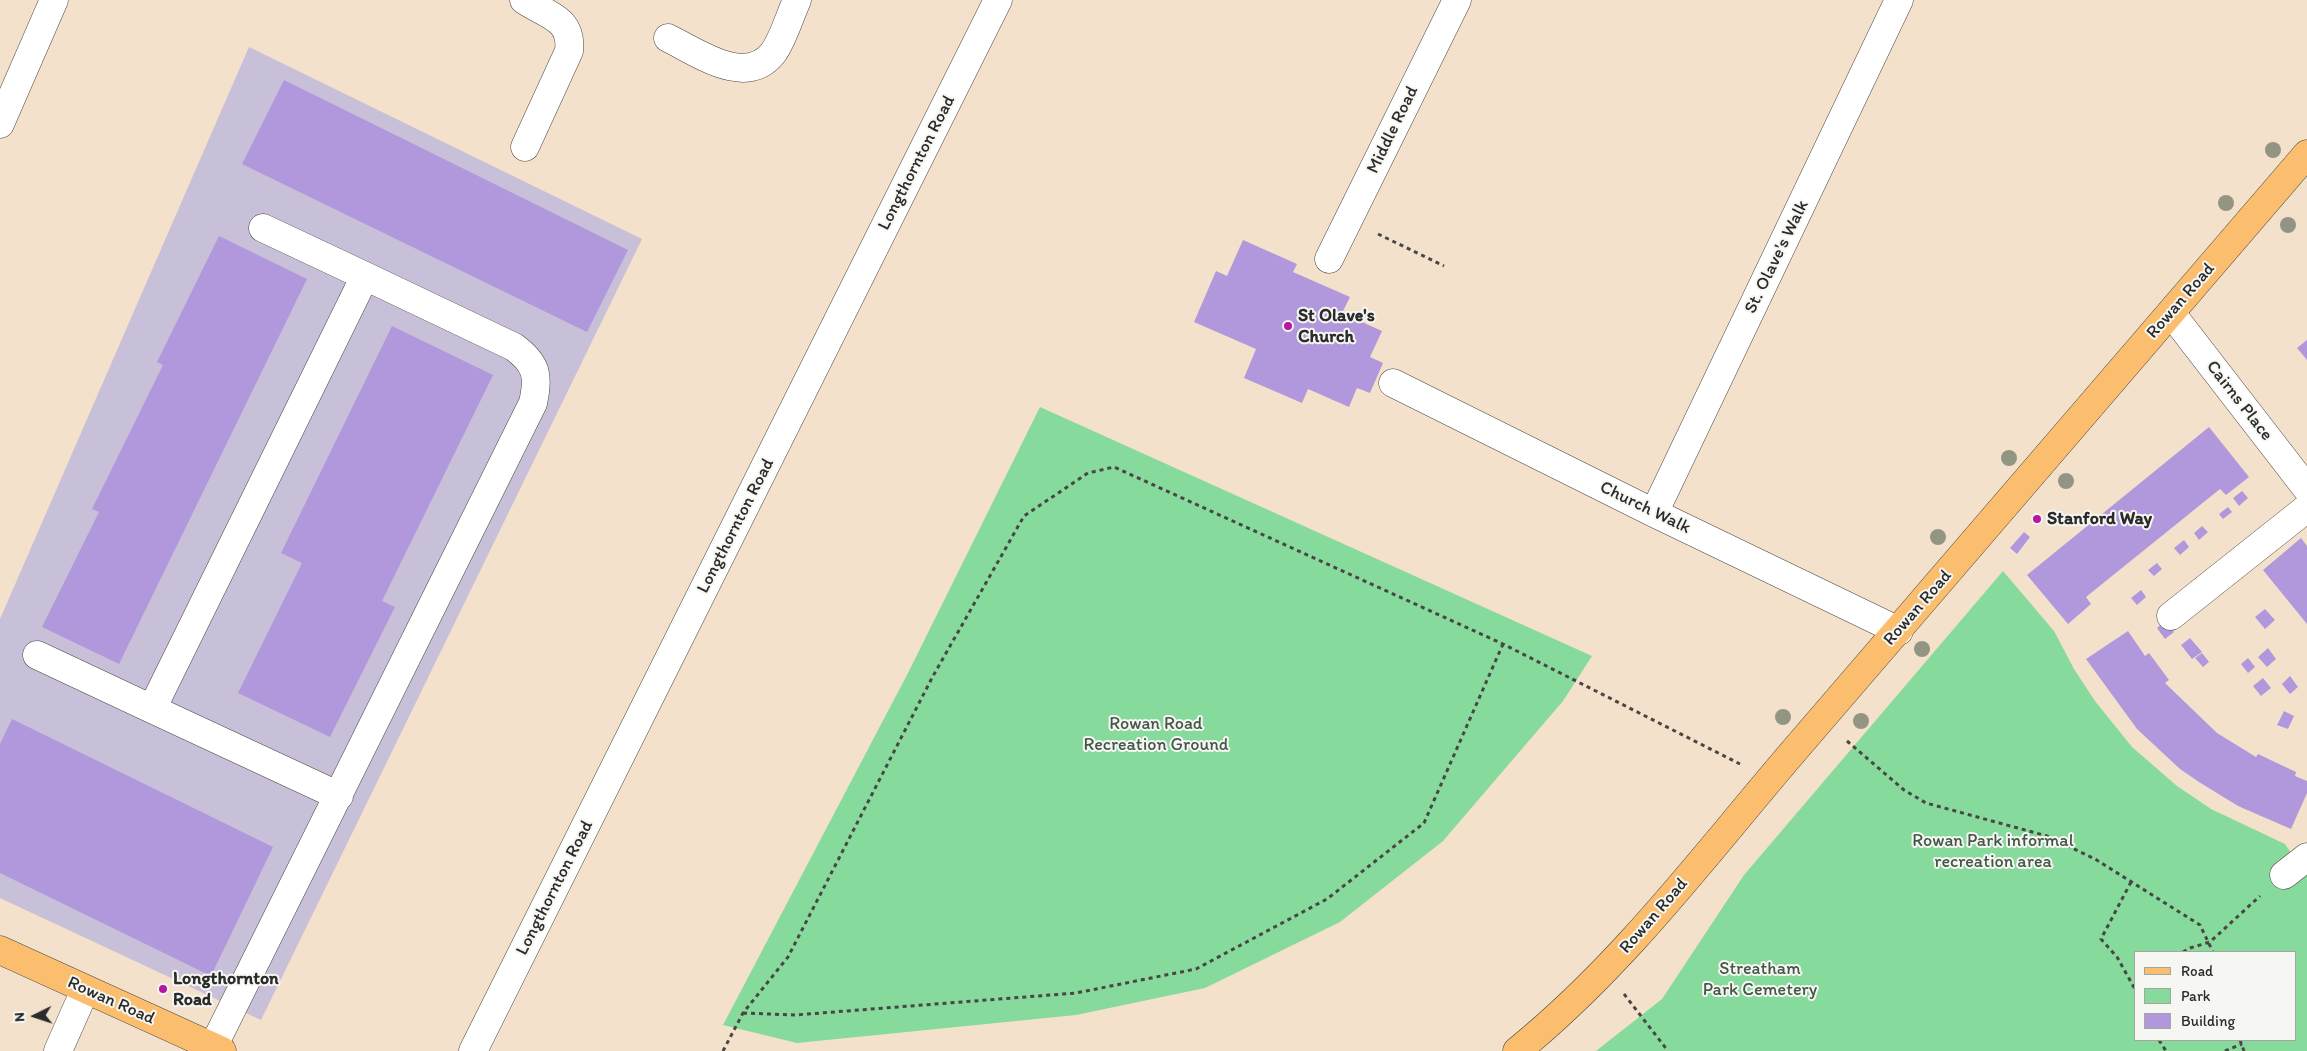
<!DOCTYPE html>
<html>
<head>
<meta charset="utf-8">
<style>
  body { margin:0 }
  #map { position:relative; width:2307px; height:1051px; overflow:hidden; background:#f4e1cb; font-family:Itim,sans-serif }
  canvas { display:block }
  .legend { position:absolute; left:2134px; top:951px; width:162px; height:90px; box-sizing:border-box; background:#f6f6f2; border:1px solid #a5a5a2; margin:0; padding:6px 9px; list-style:none; font-size:15px; color:#2b2b2b }
  .legend li { display:flex; align-items:center; gap:10px; height:25px }
  .legend b { width:25px; border:1px solid #a5a5a2 }
  .north { position:absolute; left:10px; top:991px; width:50px; height:50px; -webkit-text-stroke:4px #f6f6f2; paint-order:stroke; rotate:266deg; font-size:14px; font-weight:700; line-height:20px; text-align:center; color:#2b2b2b }
  .north::after { content:''; display:block; margin:auto; width:18px; height:22px; background:#2b2b2b; clip-path:polygon(50% 0,100% 100%,50% 72%,0 100%) }
</style>
</head>
<body>
<div id="map">
<canvas width="2307" height="1051"></canvas>
<ul class="legend">
<li><b style="height:6px;background:#fbbe6e"></b>Road</li>
<li><b style="height:14px;background:#86da9c"></b>Park</li>
<li><b style="height:14px;background:#b198dc"></b>Building</li>
</ul>
<div class="north">N</div>
</div>
<script>
const ctx = document.querySelector('canvas').getContext('2d');
ctx.lineJoin = 'round';
function fillPath(path, color) { ctx.fillStyle = color; ctx.fill(path, 'evenodd'); }
function stroke(path, color, width, dash) { ctx.strokeStyle = color; ctx.lineWidth = width; ctx.lineCap = dash ? 'butt' : 'round'; ctx.setLineDash(dash || []); ctx.stroke(path); }
function write(font, color, halo, rows, align = 'center') {
  ctx.font = font + ' Itim,sans-serif'; ctx.lineWidth = 4; ctx.setLineDash([]); ctx.textBaseline = 'middle'; ctx.strokeStyle = halo; ctx.fillStyle = color; for (const [text, x, y, turn = 0] of rows) {
    ctx.save(); ctx.translate(x, y); ctx.rotate((+turn || 0) * Math.PI / 180); ctx.textAlign = isNaN(turn) ? turn : align; if (halo) ctx.strokeText(text, 0, 0); ctx.fillText(text, 0, 0); ctx.restore();
  }
}
fillPath(new Path2D(`
  M249 47 642 239 261 1020 0 898V619Z`), '#c8bfd8');
fillPath(new Path2D(`
  M1040 407 1592 656 1563 701 1443 841 1340 922 1205 988 1076 1015 797 1043 723 1025 908 673Z
  M2003 571 2054 631 2074 669 2095 701 2132 747 2177 786 2211 809 2285 844 2307 876V1051H1596L1662 999 1744 875ZM2136 952H2296V1040H2136Z`), '#86da9c');
fillPath(new Path2D(`
  M284 80 628 250 587 332 242 164Z
  M219 236 307 279 119 664 42 627 99 512 92 509 163 365 157 362Z
  M1243 240 1297 264 1293 272 1350 297 1342 313 1382 331 1370 357 1383 363 1370 393 1357 388 1349 407 1308 389 1302 403 1244 378 1256 349 1194 322 1216 271 1227 276Z
  M392 326 493 375 382 601 395 607 330 737 238 693 302 563 281 553Z
  M2307 340V360L2297 348Z
  M2209 427 2249 477 2226 495 2220 489 2086 597 2091 604 2068 624 2027 575Z
  M2242 491 2248 498 2239 506 2233 498Z
  M2228 507 2232 512 2223 519 2219 514Z
  M2202 526 2208 532 2199 540 2194 533Z
  M2024 532 2030 537 2017 554 2010 548Z
  M2301 538 2307 546V624L2263 570Z
  M2184 540 2189 547 2180 555 2174 548Z
  M2157 563 2162 569 2154 576 2148 570Z
  M2141 590 2146 597 2137 605 2131 598Z
  M2265 609 2275 620 2265 629 2255 617Z
  M2165 621 2174 632 2165 639 2157 628Z
  M2128 631 2145 656 2149 653 2169 680 2165 683 2217 733 2256 757 2258 754 2296 772 2295 776 2307 781V793L2291 829 2238 806 2199 782 2180 769 2137 729 2086 659Z
  M2190 638 2202 652 2192 659 2181 645Z
  M2268 648 2276 659 2267 667 2258 657Z
  M2202 653 2209 662 2203 667 2195 658Z
  M2248 658 2255 667 2248 673 2241 664Z
  M2290 676 2298 687 2290 694 2282 684Z
  M2263 678 2271 688 2261 696 2253 686Z
  M2284 711 2294 716 2288 729 2277 725Z
  M12 719 273 847 211 976 0 873V744Z`), '#b198dc');
const minor = new Path2D(`
  M524 0C546 15 573 18 569 51L525 147
  M668 38C697 52 746 88 773 53 783 40 790 15 797 0
  M0 124 54 0
  M263 228 365 276
  M1329 259 1457 0
  M2171 313 2307 489
  M1393 383 1654 513 1899 631
  M1654 513 1899 0
  M2171 616 2307 508
  M37 655 152 709
  M2284 875 2307 857
  M213 1047 533 403C539 376 537 364 514 347L365 276 152 709 339 796
  M58 1051 85 990
  M473 1051 998 0`);
const major = new Path2D(`
  M0 950 222 1051
  M1517 1051C1628 961 1712 845 1805 738 1973 544 2139 348 2307 154`);
stroke(minor, '#494643', 29);
stroke(major, '#494643', 29);
stroke(new Path2D(`
  M1378 234 1444 266
  M1847 741 1904 790 1926 803 2047 836 2095 859 2200 925 2213 952
  M2131 882 2101 939 2117 957 2136 991
  M2183 952 2190 948 2210 942 2260 896
  M1624 994 1668 1051
  M743 1013 795 1015 1076 993 1196 969 1327 899 1424 823 1503 644
  M2159 1040 2166 1051
  M2240 1040 2244 1051
  M723 1051 743 1013 788 957 933 676 1024 516 1088 473 1114 467 1503 644 1740 764
  M2225 1051 2242 1044`), '#494643', 3, [4, 4]);
stroke(minor, '#fff', 28);
stroke(major, '#fbbe6e', 28);
ctx.fillStyle = '#929582';
for (const [x, y] of [
  [2273,150],
  [2226,203],
  [2288,225],
  [2009,458],
  [2066,481],
  [1938,537],
  [1922,649],
  [1783,717],
  [1861,721]
]) { ctx.beginPath(); ctx.arc(x, y, 8, 0, 2 * Math.PI); ctx.fill(); }
for (const [x, y, r, color] of [
  [1288,326,5,"#b5179e"],
  [2037,519,5,"#b5179e"],
  [163,989,5,"#b5179e"]
]) { const dot = new Path2D(); dot.arc(x, y, r, 0, 2 * Math.PI); ctx.fillStyle = color; ctx.fill(dot); stroke(dot, '#f6f6f2', 2); }
write('18px', '#2b2b2b', '#f6f6f2', [
  ["Middle Road",1393,130,-64],
  ["Longthornton Road",917,163,-63],
  ["St. Olave's Walk",1777,257,-64],
  ["Rowan Road",2181,301,-49],
  ["Cairns Place",2239,401,52],
  ["Church Walk",1645,508,26],
  ["Longthornton Road",736,526,-63],
  ["Rowan Road",1918,608,-49],
  ["Longthornton Road",555,888,-63],
  ["Rowan Road",1654,916,-49],
  ["Rowan Road",111,1001,24]
]);
write('bold 18px', '#2b2b2b', '#f6f6f2', [
  ["St Olave's",1298,316],
  ["Church",1298,337],
  ["Stanford Way",2047,519],
  ["Longthornton",173,979],
  ["Road",173,1000]
], 'left');
write('18px', '#425747', '#f6f6f2', [
  ["Rowan Road",1156,724],
  ["Recreation Ground",1156,745],
  ["Rowan Park informal",1993,841],
  ["recreation area",1993,862],
  ["Streatham",1760,969],
  ["Park Cemetery",1760,990]
]);
</script>
</body>
</html>
